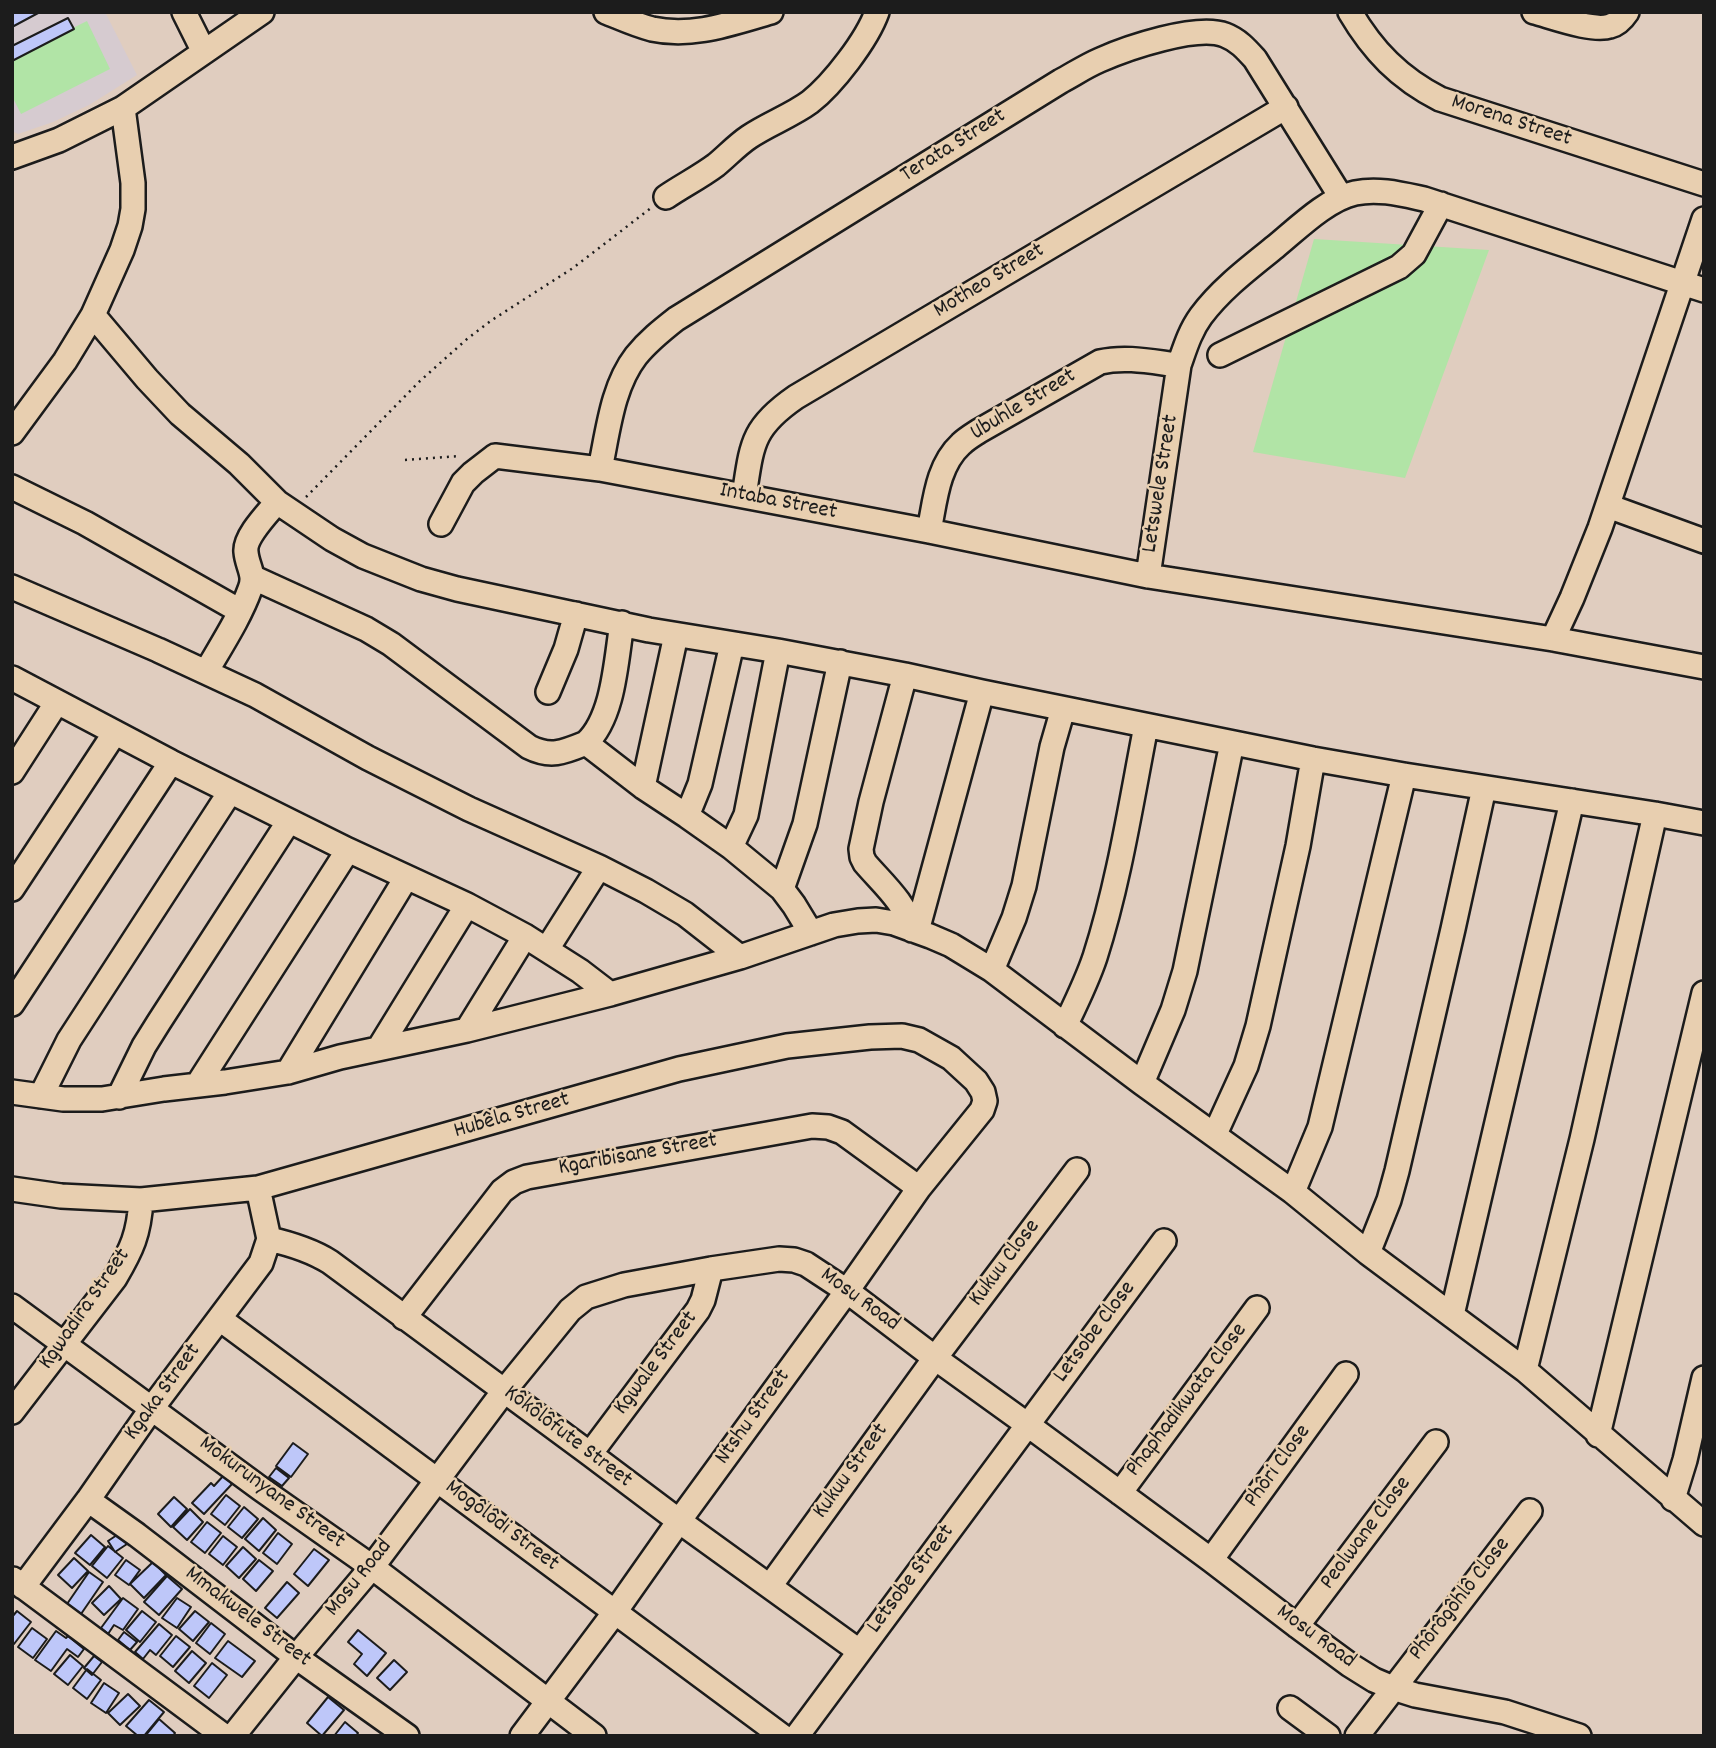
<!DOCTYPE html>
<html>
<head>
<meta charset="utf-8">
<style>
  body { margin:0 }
  #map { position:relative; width:1716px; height:1748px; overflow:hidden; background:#e0cdbf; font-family:Dekko,sans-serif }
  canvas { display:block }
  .frame { position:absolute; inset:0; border:14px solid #1c1c1c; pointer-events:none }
</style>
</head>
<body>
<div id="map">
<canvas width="1716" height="1748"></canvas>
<div class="frame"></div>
</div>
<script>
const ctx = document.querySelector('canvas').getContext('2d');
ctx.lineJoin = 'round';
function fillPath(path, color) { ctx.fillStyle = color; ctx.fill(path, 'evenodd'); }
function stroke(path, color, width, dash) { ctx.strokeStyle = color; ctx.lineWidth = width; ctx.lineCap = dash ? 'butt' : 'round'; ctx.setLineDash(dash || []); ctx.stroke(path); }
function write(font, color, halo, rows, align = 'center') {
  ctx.font = font + ' Dekko,sans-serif'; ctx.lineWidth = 5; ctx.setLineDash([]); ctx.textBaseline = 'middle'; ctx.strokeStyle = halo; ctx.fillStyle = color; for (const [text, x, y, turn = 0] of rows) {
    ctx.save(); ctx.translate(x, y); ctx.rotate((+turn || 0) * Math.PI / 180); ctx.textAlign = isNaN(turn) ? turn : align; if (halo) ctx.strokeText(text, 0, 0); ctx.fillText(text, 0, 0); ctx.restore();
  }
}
fillPath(new Path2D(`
  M12 12H105L137 75 89 105 53 122 18 134 12 131Z`), '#d6cbd0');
fillPath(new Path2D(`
  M87 21 110 69 21 114 12 96V58Z
  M1314 239 1489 250 1405 478 1253 452Z`), '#b1e4a6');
const building = new Path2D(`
  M12 12H40L12 27Z
  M68 18 74 29 12 61V46Z
  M293 1443 308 1454 291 1477 276 1466Z
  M276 1468 289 1478 282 1486 269 1477Z
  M224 1475 232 1484 204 1514 192 1503 211 1483 214 1486Z
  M226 1495 240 1506 225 1525 211 1514Z
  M174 1497 187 1509 171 1527 158 1514Z
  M244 1507 258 1519 242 1538 228 1527Z
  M190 1509 203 1522 187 1540 173 1527Z
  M263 1518 276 1530 259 1551 245 1539Z
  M207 1522 221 1533 205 1553 191 1542Z
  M120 1533 127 1544 115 1552 108 1541Z
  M278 1533 292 1544 277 1564 263 1553Z
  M91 1535 105 1547 90 1565 75 1553Z
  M223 1536 237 1547 223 1565 209 1554Z
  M108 1546 123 1558 107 1578 92 1566Z
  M243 1547 256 1559 239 1578 226 1566Z
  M314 1549 329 1560 308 1586 294 1574Z
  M74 1558 88 1571 72 1588 58 1575Z
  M126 1560 140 1570 129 1585 115 1575Z
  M259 1560 273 1571 256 1591 243 1579Z
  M153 1562 166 1575 144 1598 130 1584Z
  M89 1572 103 1582 81 1614 67 1604Z
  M167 1576 182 1589 159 1615 144 1602Z
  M287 1582 299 1593 277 1618 265 1608Z
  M109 1586 121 1599 104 1615 92 1603Z
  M123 1598 138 1609 123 1630 114 1625 108 1634 101 1628Z
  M177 1598 191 1607 177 1628 162 1618Z
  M17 1611 31 1622 14 1644 12 1643V1617Z
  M142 1611 156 1622 140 1642 126 1630Z
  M195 1611 209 1622 193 1641 179 1629Z
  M211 1623 225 1634 210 1654 196 1643Z
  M159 1624 172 1635 156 1655 150 1650 143 1659 135 1652Z
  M32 1628 47 1639 33 1658 18 1647Z
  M358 1630 386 1653 367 1676 354 1664 362 1654 348 1642Z
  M56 1631 66 1638 68 1636 84 1649 78 1657 67 1649 51 1671 35 1660Z
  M124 1632 137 1642 130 1650 118 1640Z
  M176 1636 190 1647 173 1667 160 1656Z
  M228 1641 255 1661 242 1677 215 1658Z
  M192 1651 206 1663 189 1683 175 1671Z
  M70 1655 83 1666 68 1685 54 1674Z
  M94 1656 102 1662 92 1675 84 1668Z
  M394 1660 407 1672 390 1690 377 1678Z
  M212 1663 227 1675 209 1698 194 1686Z
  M87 1669 101 1680 87 1699 73 1688Z
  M104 1683 119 1693 106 1713 91 1703Z
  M128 1694 140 1706 120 1725 108 1713Z
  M328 1697 344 1710 322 1736 307 1723Z
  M149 1700 164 1712 144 1736H138L126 1726Z
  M159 1719 175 1733 173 1736H145Z
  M345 1722 358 1733 356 1736H334Z`);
fillPath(building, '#bec7f9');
stroke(building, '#1c1c1c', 2);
const minor = new Path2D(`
  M184 12 204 52
  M606 12C621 18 636 25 652 29 693 38 732 23 771 12
  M1350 12C1373 51 1399 78 1440 99L1704 184
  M1534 12C1553 17 1593 32 1610 26 1618 24 1623 18 1627 12
  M12 157 59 140 123 108 262 12
  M666 197C682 186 700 177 716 165 727 156 737 145 749 137 768 124 791 116 810 102 833 84 867 40 877 12
  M93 315 147 379 180 414 239 464 277 502 332 539 363 556 421 579 457 589 649 630 778 651 905 675 982 692 1313 759 1404 775 1655 814 1704 823
  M1220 355 1399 267 1414 254 1441 204
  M12 433 65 361 93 315 122 250 130 226 133 209V183L123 108
  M600 469C608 432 612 387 636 356 648 341 662 330 676 319L1061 81C1074 74 1086 66 1100 60 1127 48 1197 24 1225 35 1238 40 1246 49 1255 59L1341 197
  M12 487 85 523 240 611
  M744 496C752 445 751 428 796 397L1286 107
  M1608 506 1704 541
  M441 524 463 483 473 473 495 456 600 469 929 531 1148 576 1553 639 1704 667
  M929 531C935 502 937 466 961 444 966 439 973 435 979 431L1100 362C1126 356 1153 362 1179 365
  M1148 576 1179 365C1185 348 1190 331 1201 316 1221 289 1249 268 1275 247 1297 229 1327 199 1355 193 1378 188 1401 194 1424 199L1704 290
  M252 577 366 629 391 644 529 747C551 758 564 752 586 743L643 787 687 816 731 847 782 889
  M12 587 158 650 255 695 368 758 469 809 599 867 646 891 685 914 740 957
  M1553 639 1572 598 1600 528 1704 219
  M206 672C221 646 240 617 250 589 256 575 247 566 246 552 244 537 268 513 277 502
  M905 675 871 802 861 849 862 857 865 863C882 883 906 903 912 930
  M12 678 171 762 348 850 467 905 525 936 580 971 610 994
  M548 692 566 649 576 614
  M586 743C614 717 616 660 622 623
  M12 772 57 702
  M643 787 676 635
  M687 816 700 784 732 644
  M731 847 746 815 778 651
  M12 889 114 734
  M917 931 982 692
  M811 933 794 905 782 889 805 824 840 662
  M547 949 599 867
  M992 970 1014 918 1024 886 1052 747 1063 709
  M12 1004 171 762
  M1065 1026C1076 1003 1087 981 1095 957 1119 882 1131 803 1146 726
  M467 1030 525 936
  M379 1048 467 905
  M288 1072 406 878
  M1142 1083 1173 1010 1185 971 1232 743
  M198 1084 348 850
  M12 1092 63 1099H102L164 1089 225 1082 288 1072 340 1057 467 1030 610 994 740 957 834 925 858 921 876 920 894 923 930 936 951 945 992 970 1142 1083 1293 1192 1368 1253 1525 1370 1704 1524
  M41 1096 69 1040 230 792
  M119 1097 144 1046 159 1022 289 821
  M1215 1134 1246 1066 1258 1026 1298 846 1313 759
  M12 1189 61 1196 141 1200 258 1188 679 1069 787 1046 870 1037 902 1036 919 1040 951 1058 976 1081 983 1092 985 1101 982 1110 919 1188 847 1291 679 1521 615 1612 522 1736
  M1293 1192 1320 1127 1404 775
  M269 1239C291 1244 311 1250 330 1262L590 1454 679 1521 859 1651
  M1368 1253 1389 1200 1397 1171 1453 929 1484 788
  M12 1306 261 1489 372 1567 594 1736
  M1452 1315 1572 801
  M404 1318 502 1191 514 1182 527 1177 812 1126 828 1127 842 1132 919 1188
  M220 1319 782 1736
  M1525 1370 1582 1139 1655 814
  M12 1412 115 1278C132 1249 139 1234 141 1200
  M1598 1435 1704 993
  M590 1454 698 1310 703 1300 711 1269
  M1120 1493 1257 1308
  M1673 1499 1685 1460 1704 1378
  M88 1500 137 1535 296 1657 407 1736
  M1211 1560 1346 1374
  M13 1579 224 1736
  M770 1586 935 1358 1077 1170
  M23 1587 88 1500 152 1408 261 1263 269 1239 258 1188
  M1297 1626 1436 1442
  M1290 1708 1328 1736
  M233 1736 296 1657 372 1567 504 1391 570 1310 586 1297 624 1285 711 1269 779 1259 794 1260 806 1264 847 1291 935 1358 1028 1425 1211 1560 1297 1626 1350 1665 1374 1680 1393 1688 1415 1695 1505 1712 1579 1736
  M797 1736 1164 1241
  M1357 1736 1530 1511`);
stroke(minor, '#1c1c1c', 28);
stroke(new Path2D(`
  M405 460 460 456
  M306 497 420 381 467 339 492 320 573 268 651 208`), '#1c1c1c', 2.5, [2, 5]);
stroke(minor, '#e8cfb0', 23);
write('23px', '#1c1c1c', '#e8cfb0', [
  ["Morena Street",1511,122,18],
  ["Terata Street",954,147,-32],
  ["Motheo Street",990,282,-31],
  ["Ubuhle Street",1024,406,-31],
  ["Letswele Street",1162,484,-81],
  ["Intaba Street",778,503,11],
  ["Hubêla Street",512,1117,-16],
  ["Kgaribisane Street",638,1156,-10],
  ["Kukuu Close",1006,1264,-53],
  ["Mosu Road",859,1301,36],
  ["Kgwadira Street",86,1310,-55],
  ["Letsobe Close",1096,1333,-53],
  ["Kgwale Street",657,1364,-53],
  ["Kgaka Street",164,1393,-54],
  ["Phaphadikwata Close",1188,1401,-53],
  ["Ntshu Street",754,1418,-54],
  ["Kôkôlôfute Street",567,1438,37],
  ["Phôri Close",1279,1467,-54],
  ["Kukuu Street",852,1472,-54],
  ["Mokurunyane Street",271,1494,36],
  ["Mogôlôdi Street",501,1527,37],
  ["Peolwane Close",1367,1534,-53],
  ["Mosu Road",360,1579,-51],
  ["Letsobe Street",912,1580,-53],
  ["Phôrôgôhlô Close",1461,1600,-52],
  ["Mmakwele Street",247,1618,37],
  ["Mosu Road",1315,1638,36]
]);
</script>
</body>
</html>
